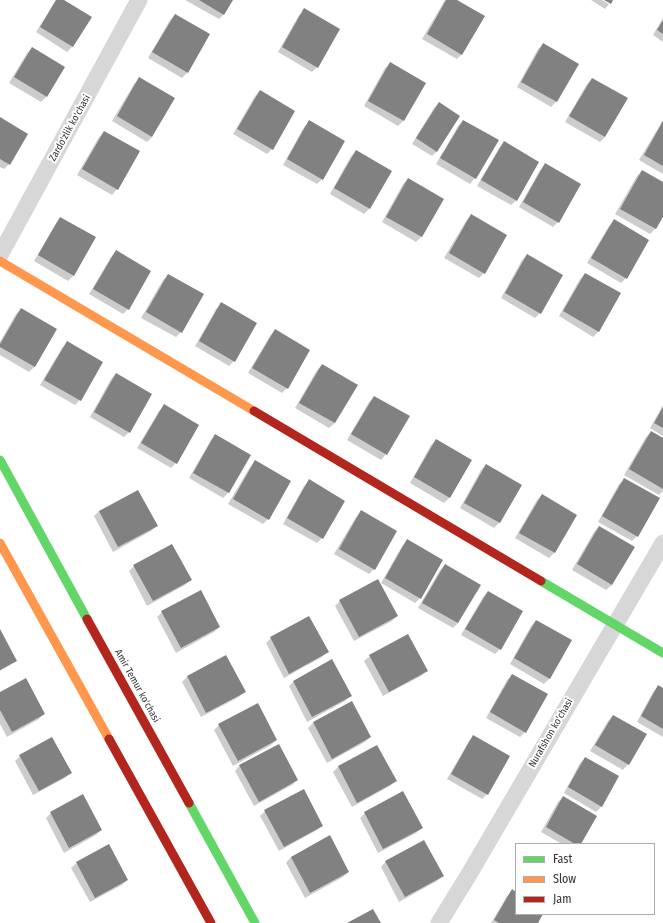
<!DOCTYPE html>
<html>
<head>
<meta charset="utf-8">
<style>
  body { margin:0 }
  #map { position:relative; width:663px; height:923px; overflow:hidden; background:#fff; font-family:"Fira Sans Condensed",sans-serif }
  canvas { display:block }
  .legend { position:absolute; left:515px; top:843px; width:140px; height:72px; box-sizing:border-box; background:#fff; border:1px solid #adadad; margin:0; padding:5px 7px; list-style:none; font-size:12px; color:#333 }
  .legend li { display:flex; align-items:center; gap:8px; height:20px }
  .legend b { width:20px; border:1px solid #adadad }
</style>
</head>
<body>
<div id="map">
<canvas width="663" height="923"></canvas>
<ul class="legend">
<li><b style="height:5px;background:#63d668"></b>Fast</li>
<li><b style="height:5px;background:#ff974d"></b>Slow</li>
<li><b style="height:5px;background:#b3261e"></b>Jam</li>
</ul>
</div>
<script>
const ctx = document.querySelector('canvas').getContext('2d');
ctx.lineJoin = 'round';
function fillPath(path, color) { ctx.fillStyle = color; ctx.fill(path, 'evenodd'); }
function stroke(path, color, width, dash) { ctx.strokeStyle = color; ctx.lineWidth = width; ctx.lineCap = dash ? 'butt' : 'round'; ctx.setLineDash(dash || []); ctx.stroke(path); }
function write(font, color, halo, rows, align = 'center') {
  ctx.font = font + ' "Fira Sans Condensed",sans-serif'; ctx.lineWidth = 4; ctx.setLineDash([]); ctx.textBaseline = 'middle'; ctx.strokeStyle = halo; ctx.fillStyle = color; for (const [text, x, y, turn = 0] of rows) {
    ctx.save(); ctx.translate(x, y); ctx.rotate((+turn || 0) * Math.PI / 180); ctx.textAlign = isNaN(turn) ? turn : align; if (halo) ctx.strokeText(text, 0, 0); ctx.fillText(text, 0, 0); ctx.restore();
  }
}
fillPath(new Path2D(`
  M56 0H62L72 47 67 52 36 32Z
  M185 0H232L224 14 219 19Z
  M445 0H455L462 54 457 59 422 39Z
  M591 0H602L609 4 605 9Z
  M305 10 317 67 312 72 278 52 299 15Z
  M175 15 187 73 182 78 148 58 170 20Z
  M663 18V42L653 35Z
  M544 44 578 64 556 102 551 107 517 87 538 49Z
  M32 48 64 67 46 97 41 102 9 83 27 53Z
  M391 63 425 83 403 121 398 126 364 106 385 68Z
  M139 79 152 137 147 142 112 121 134 84Z
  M592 79 605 137 600 142 565 122 587 84Z
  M260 91 272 149 267 154 233 134 255 96Z
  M439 103 437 151 432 156 412 144 434 108Z
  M0 118 9 164 4 169 0 167Z
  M663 120V174L639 160Z
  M463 121 475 178 470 184 436 164 458 126Z
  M309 122 322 179 317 184 283 165 304 127Z
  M104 132 138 152 117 189 112 195 77 175 99 137Z
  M504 143 517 200 511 205 477 186 499 148Z
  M356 151 391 171 369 209 364 214 330 194 351 156Z
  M545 165 558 222 553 227 519 207 540 170Z
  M642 171 663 183V215L655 229 650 234 615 214 637 176Z
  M408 179 443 199 421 237 416 242 382 222 403 184Z
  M471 215 484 273 479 278 444 258 466 221Z
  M61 218 73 276 68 281 34 261 56 223Z
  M614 221 626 278 621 283 587 263 609 226Z
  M116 251 128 309 123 314 89 294 111 257Z
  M527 255 540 313 535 318 501 298 522 260Z
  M585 274 620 294 598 332 593 337 559 316 580 279Z
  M168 275 202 295 181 332 176 337 141 318 163 280Z
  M221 304 234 361 229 366 195 346 216 309Z
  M21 309 56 329 34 367 29 372 0 355V342L16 314Z
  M275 330 287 388 282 393 248 373 270 336Z
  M67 343 80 400 75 405 40 385 62 348Z
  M322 365 335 423 329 428 295 408 317 370Z
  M116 374 129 432 124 437 90 417 111 379Z
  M374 397 386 454 381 460 347 440 369 402Z
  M663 405V436L650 428Z
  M164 406 176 463 171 468 137 448 159 411Z
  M651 432 663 439V491L659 495 624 475 646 437Z
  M216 435 250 455 228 493 223 498 189 478 211 440Z
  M436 440 471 460 449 498 444 503 410 483 431 445Z
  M255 461 268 519 263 524 228 504 250 467Z
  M486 465 521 485 499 523 494 528 460 508 481 470Z
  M625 479 637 536 632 541 598 522 619 484Z
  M309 481 322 538 317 543 283 524 304 486Z
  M542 495 576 515 554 553 549 558 515 538 537 500Z
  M99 511 156 526 151 531 113 552 94 516Z
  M361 512 374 569 369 574 334 554 356 517Z
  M599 527 612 585 606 590 572 570 594 532Z
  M407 541 420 598 415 603 381 583 402 546Z
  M445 565 479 585 458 623 453 628 418 608 440 570Z
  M134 566 190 580 185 585 147 606 129 571Z
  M488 592 500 649 495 654 461 635 483 597Z
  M340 601 397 616 392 621 354 641 335 606Z
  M162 612 219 627 214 632 176 653 157 617Z
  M536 621 571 641 549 679 544 684 510 664 531 626Z
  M0 631 16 660 10 665 0 671Z
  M408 635 426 671 421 676 383 696 364 661 370 656Z
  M271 638 327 652 322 657 284 678 266 643Z
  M225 657 244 692 239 697 201 717 182 682 187 677Z
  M512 675 525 732 520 737 486 718 507 680Z
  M294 681 350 696 345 701 307 722 289 686Z
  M658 687 663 689V737L637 722 653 692Z
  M0 693 44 714 39 719 7 737 0 724Z
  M351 702 370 737 365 742 327 763 308 728 313 723Z
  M613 716 628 764 623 770 590 751 608 721Z
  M219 725 276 740 271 745 233 766 214 730Z
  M474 736 487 794 482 799 447 779 469 741Z
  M377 746 395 781 390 786 352 807 333 772 338 767Z
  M20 756 70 773 65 778 33 795 15 761Z
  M585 758 618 777 601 807 596 812 564 793 580 763Z
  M240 765 297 780 292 785 254 806 235 771Z
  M563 797 580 844H562L541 832 558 802Z
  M265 811 322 825 317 830 279 851 260 816Z
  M51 813 101 830 96 835 64 853 46 818Z
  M365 813 422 828 416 833 378 853 360 818Z
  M329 837 348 872 343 877 305 898 286 863 291 857Z
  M386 861 443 876 437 881 399 902 381 867Z
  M77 863 127 880 122 885 90 902 71 868Z
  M512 891 516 893V914H542L537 923H491L507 896Z`), '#0003');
fillPath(new Path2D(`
  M56 0H64L92 17 73 47 40 27Z
  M199 0H233L224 15Z
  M446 0H457L485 16 462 55 427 34Z
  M604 0H613L611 4Z
  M304 8 340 29 318 68 282 47Z
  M175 14 210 34 188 73 152 52Z
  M663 20V34L657 30Z
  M543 43 579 64 557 102 521 82Z
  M32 47 65 67 47 97 14 77Z
  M390 62 426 83 404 121 368 101Z
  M139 77 175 98 152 137 117 116Z
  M592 78 628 98 605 137 569 116Z
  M260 90 295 111 273 150 237 129Z
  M439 102 460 116 437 152 416 138Z
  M0 117 28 134 10 165 0 159Z
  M309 120 345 141 323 180 287 159Z
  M463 120 499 140 476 179 440 158Z
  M663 121V166L644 155Z
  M104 131 140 151 118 190 82 169Z
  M504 141 539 162 517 201 481 180Z
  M356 150 392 171 370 209 334 188Z
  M545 163 581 184 559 223 523 202Z
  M642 170 663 182V217L656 229 620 209Z
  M408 178 444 199 422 237 386 217Z
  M471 214 507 235 485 274 449 253Z
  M60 217 96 237 74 276 38 255Z
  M614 219 649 240 627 279 591 258Z
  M116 250 151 271 129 310 93 289Z
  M527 254 563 275 541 314 505 293Z
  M585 273 621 293 599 332 563 311Z
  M168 274 204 294 182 333 146 312Z
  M221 302 257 323 235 362 199 341Z
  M21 308 57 329 35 367 0 347V344Z
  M275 329 310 350 288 389 252 368Z
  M67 341 103 362 81 401 44 380Z
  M322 364 358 385 335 423 299 403Z
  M116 373 152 394 130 433 94 412Z
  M374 396 410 416 387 455 351 434Z
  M164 404 199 425 177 464 141 443Z
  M663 407V428L654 423Z
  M651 431 663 438V489L629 469Z
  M215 434 251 455 229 493 193 473Z
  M436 439 472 460 450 498 414 477Z
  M255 460 291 481 269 520 233 499Z
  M486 464 522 485 500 523 464 503Z
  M624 478 660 498 638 537 602 516Z
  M309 479 345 501 323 539 287 518Z
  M138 490 158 526 118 547 99 511Z
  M542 494 577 515 555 553 519 533Z
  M361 510 397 531 375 570 339 549Z
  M599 526 635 547 612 585 577 564Z
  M407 539 443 560 421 599 385 578Z
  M172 544 192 580 153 601 133 565Z
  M445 564 481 585 458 623 422 603Z
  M378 579 398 616 359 637 339 600Z
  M201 590 220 627 181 648 161 611Z
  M488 591 523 611 501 650 465 629Z
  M309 616 329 652 289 674 270 637Z
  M536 620 572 640 550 679 514 658Z
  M0 629 17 661 0 670Z
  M408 634 428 671 389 692 369 655Z
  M226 655 246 692 206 713 187 676Z
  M332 659 352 696 312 717 293 681Z
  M512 674 548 694 526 733 490 712Z
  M26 678 45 714 12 732 0 710V692Z
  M658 685 663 688V729L641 716Z
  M352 701 371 737 332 759 313 722Z
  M258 703 277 740 238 761 218 724Z
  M613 715 647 734 629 765 595 745Z
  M473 735 510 756 488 795 451 774Z
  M52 737 72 773 39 791 19 755Z
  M279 744 298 780 259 802 239 765Z
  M377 745 397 781 357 803 338 766Z
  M585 757 619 776 602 807 568 787Z
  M304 789 323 826 284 847 264 810Z
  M403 791 423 828 383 849 364 812Z
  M83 794 102 830 69 848 50 812Z
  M563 796 597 816 581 844H575L546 827Z
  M330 835 349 872 310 893 291 857Z
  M424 840 444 876 405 897 385 861Z
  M109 844 128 880 95 898 76 862Z
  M512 889 516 892V914H543L538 923H499L494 920Z
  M373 909 381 923H347Z`), '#818181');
stroke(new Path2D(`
  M0 255 139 0
  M439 923 468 876 663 543`), '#d7d7d7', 17);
stroke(new Path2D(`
  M0 460 87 619
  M541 581 663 653
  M189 803 255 923`), '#63d668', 9);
stroke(new Path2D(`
  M0 261 254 411
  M0 543 109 739`), '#ff974d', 9);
stroke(new Path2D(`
  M254 411 541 581
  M87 619 189 803
  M109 739 211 923`), '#b3261e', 9);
write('10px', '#333', '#fff', [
  ["Zardo'zlik ko'chasi",70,128,-61],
  ["Amir Temur ko'chasi",137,686,61],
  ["Nurafshon ko'chasi",551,733,-60]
]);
</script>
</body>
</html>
